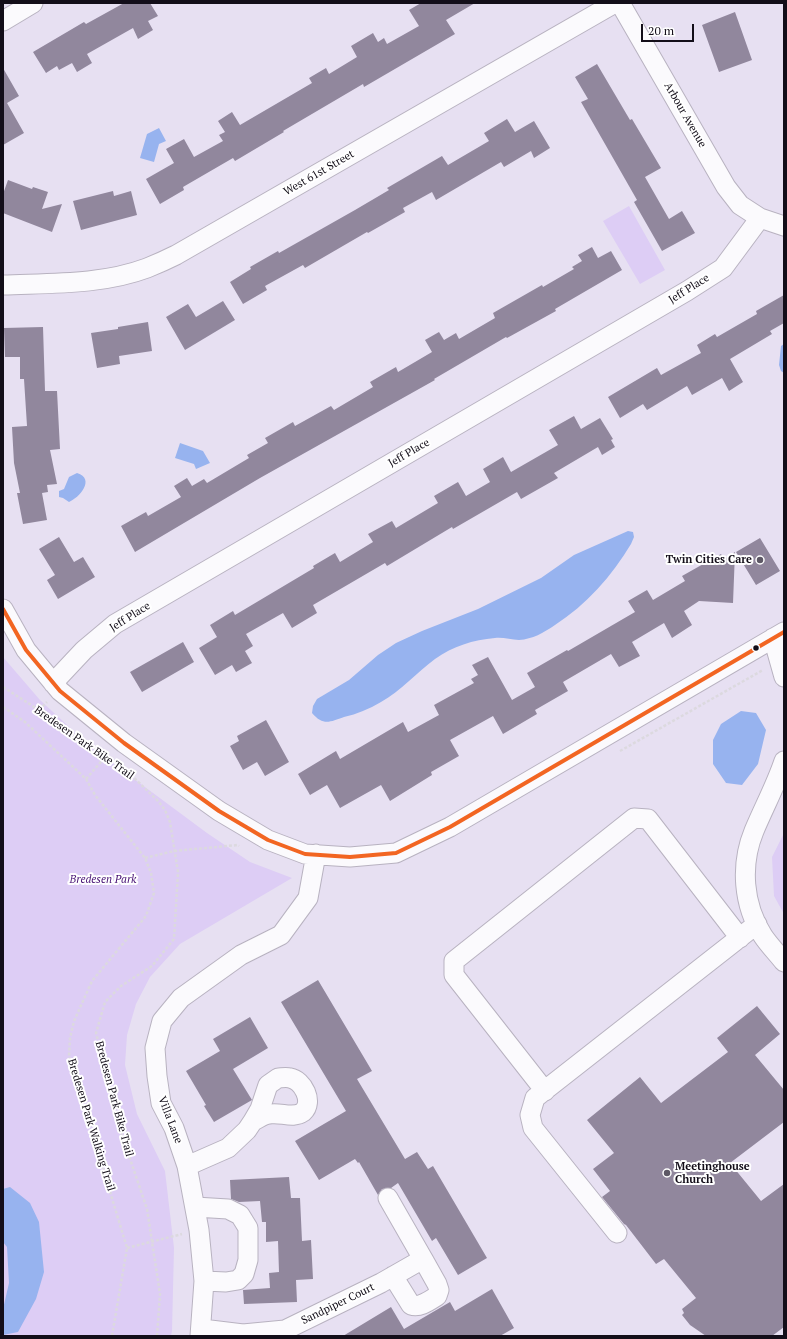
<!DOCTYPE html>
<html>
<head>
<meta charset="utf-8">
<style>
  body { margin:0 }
  #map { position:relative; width:787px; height:1339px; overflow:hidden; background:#e7e0f2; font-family:"PT Serif",serif }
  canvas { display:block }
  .frame { position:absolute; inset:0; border:4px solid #130e19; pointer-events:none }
  .scale { position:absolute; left:641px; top:24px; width:53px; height:18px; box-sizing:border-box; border:2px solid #130e19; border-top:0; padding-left:5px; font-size:12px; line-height:14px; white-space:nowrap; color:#130e19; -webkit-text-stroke:3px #fff; paint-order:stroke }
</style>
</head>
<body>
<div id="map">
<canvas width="787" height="1339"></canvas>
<div class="frame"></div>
<div class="scale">20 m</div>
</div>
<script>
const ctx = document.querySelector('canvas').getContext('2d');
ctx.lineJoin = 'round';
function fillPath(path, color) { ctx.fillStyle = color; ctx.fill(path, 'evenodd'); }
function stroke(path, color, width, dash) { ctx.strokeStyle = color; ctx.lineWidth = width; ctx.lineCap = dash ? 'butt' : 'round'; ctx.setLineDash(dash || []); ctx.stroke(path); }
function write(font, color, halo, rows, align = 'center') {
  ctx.font = font + ' "PT Serif",serif'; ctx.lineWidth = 4; ctx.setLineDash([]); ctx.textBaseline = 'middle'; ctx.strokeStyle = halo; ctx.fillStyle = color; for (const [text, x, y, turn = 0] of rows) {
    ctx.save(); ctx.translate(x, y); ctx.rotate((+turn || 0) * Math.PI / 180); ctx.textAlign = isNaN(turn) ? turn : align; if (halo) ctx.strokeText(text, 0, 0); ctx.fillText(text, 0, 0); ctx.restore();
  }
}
fillPath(new Path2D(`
  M629 206 665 270 640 284 603 221Z
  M3 657 40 700 91 747 207 833 250 862 292 878 180 944 150 977 136 1004 127 1035 125 1065 137 1114 165 1171 174 1248 172 1331 171 1336H3Z
  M784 833V914L774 896 772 857Z`), '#ddcdf5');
fillPath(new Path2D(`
  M159 128 166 141 159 144 154 162 140 158 147 134Z
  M784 344V373L781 371 779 365 781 346Z
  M180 443 203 451 210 463 196 469 194 464 175 458Z
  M77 473C96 479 79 498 69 502L63 498 59 497V491L64 489 69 477Z
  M628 531 633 532 634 537 631 544C612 576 586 605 555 625 543 633 533 639 519 640 511 640 503 637 495 638 473 640 453 646 435 659 417 672 401 691 381 702 369 709 357 714 344 717 330 722 323 726 312 713L313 706 317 699 349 680 378 655 396 643 422 631 478 609 541 578 574 555Z
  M741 711 756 713 766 730 758 764 742 785 726 783 713 764V740L721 724Z
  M10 1187 30 1203 39 1222 44 1272 36 1299 18 1332 3 1335V1309L9 1283 7 1247 3 1242V1189Z`), '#97b3ef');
fillPath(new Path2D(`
  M124 3H150L158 16 148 21 153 30 138 39 133 28 87 54 92 63 77 72 72 63 59 70 57 66 46 73 33 52 84 22 86 24Z
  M421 3H475L446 20 455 34 364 87 363 84 283 131 284 132 235 161 233 158 183 187 184 190 160 204 146 179 174 163 166 149 184 139 194 157 223 141 219 135 225 132 218 121 232 112 240 125 312 83 309 78 326 68 329 74 357 57 351 46 373 33 378 42 384 38 387 44 419 26 409 10Z
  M735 12 752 60 719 72 702 25Z
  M597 64 630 120 632 119 661 168 645 177 669 219 682 211 695 233 662 251 634 202 637 200 581 102 588 99 575 77Z
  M3 68 19 96 7 103 24 133 3 145Z
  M507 119 515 132 534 121 550 148 534 158 531 151 504 167 501 162 436 200 432 192 403 208 405 212 368 233 367 232 305 268 303 265 265 286 267 290 243 304 230 282 251 269 250 267 278 251 279 253 355 210 389 190 387 188 442 156 448 165 489 141 484 133Z
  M8 180 32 189 33 187 48 192 42 209 62 204 52 232 3 213V194Z
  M113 191 114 196 131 191 137 215 81 230 73 201Z
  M592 247 598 258 611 251 622 270 555 309 556 311 507 338 506 337 434 379 435 380 260 478 135 552 121 526 146 512 148 516 181 497 174 486 187 478 192 486 204 479 207 483 249 458 247 455 268 443 265 438 293 422 295 426 331 406 334 410 373 387 370 382 396 367 398 372 432 352 425 340 439 332 444 340 456 333 459 339 495 318 493 313 542 285 543 287 574 269 572 267 582 261 578 255Z
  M784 295V323L770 331 772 334 730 359 743 382 729 391 722 378 692 395 687 386 647 410 643 404 620 418 608 397 657 368 661 375 701 353 697 345 715 334 717 337 757 314 756 311Z
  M223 301 235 320 185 350 166 317 188 304 196 317Z
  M148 322 152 351 119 356 120 364 97 368 91 333 118 329V327Z
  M43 327 45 391H57L60 449 50 450 57 484 47 485 48 492 42 493 47 520 23 524 17 493H20L14 463 12 427 27 426 24 379H20V357H5L4 328Z
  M574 416 581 429 600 418 613 439 611 440 615 447 602 455 598 447 554 473 558 478 521 499 517 492 453 529 452 527 387 566 385 563 313 605 317 613 292 628 283 613 246 634 253 646 245 651 252 663 236 672 232 665 215 675 199 648 217 637 210 625 233 611 235 615 314 568 313 566 335 553 340 562 373 542 368 534 392 521 396 528 438 503 434 496 458 482 466 496 490 482 483 469 503 457 511 472 558 445 549 430Z
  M59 537 74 562 83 557 95 577 58 599 47 580 55 575 39 549Z
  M760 538 780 571 756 585 736 552Z
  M735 552 733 603 699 601 684 611 692 625 672 638 664 623 632 642 640 656 619 667 611 654 563 682 568 691 535 710 537 714 503 734 493 716 450 740 459 756 431 772 432 775 390 801 381 785 340 808 327 785 310 795 298 774 336 751 340 759 403 722 408 732 439 715 434 705 474 683 471 679 478 675 472 665 488 657 512 700 535 687 527 673 567 650 568 651 635 612 628 601 647 590 653 600 685 581 682 576 721 554 724 559Z
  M183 642 194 662 142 692 130 672Z
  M266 720 289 762 265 776 257 762 243 770 230 746 239 741 237 736Z
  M318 980 372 1071 357 1079 405 1159 417 1152 428 1169 433 1166 487 1258 458 1275 436 1238 432 1241 398 1183 391 1188 382 1189 378 1195 359 1162 358 1163 355 1159 319 1180 295 1141 346 1111 281 1002Z
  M757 1006 780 1034 755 1055 784 1090V1122L730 1163 761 1201 784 1184V1327L772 1336H706L690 1325 682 1315 684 1313 682 1309 696 1298 664 1259 656 1264 626 1225 624 1224 602 1197 610 1191 593 1169 614 1153 587 1120 640 1077 661 1103 728 1052 717 1038Z
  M250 1017 268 1048 233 1069 252 1100 214 1122 204 1106 206 1105 186 1071 220 1051 213 1039Z
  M289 1177 291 1198H300L302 1241 311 1240 313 1279 296 1280 297 1302 244 1304 243 1290 270 1288 269 1273 279 1272 278 1241 266 1242V1222H262L260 1201 239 1202 231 1199 230 1180Z
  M492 1289 514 1328 500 1336H343L391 1307 404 1329 450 1302 455 1311Z`), '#91879d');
const minor = new Path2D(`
  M620 3 726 187 740 205 760 218 784 226
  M3 21 33 3
  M3 285C50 283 102 285 147 268 157 264 166 260 176 255L615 3
  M3 609 26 650 60 691 124 743 219 811 268 840 305 854 350 857 396 853 450 827 784 632
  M773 638 784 677
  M53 683 84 650 115 624 687 291 723 268 760 218
  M784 761C776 785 764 807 754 831 740 865 743 905 763 936 769 945 777 953 784 962
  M278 1078C281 1078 286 1077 290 1078 303 1080 314 1102 303 1112 293 1119 281 1112 270 1114 264 1114 258 1119 253 1121L260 1109 268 1085Z
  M545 1091 454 975V961L634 818 648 819 740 938
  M187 1166 228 1148 247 1130 253 1121
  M195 1207 228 1209 240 1215 248 1228V1260L244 1274 238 1280 226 1282 204 1281
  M617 1233 533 1128 530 1115 535 1098 757 924
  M393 1276 411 1305C420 1308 429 1301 437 1296L439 1290 437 1284 423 1259
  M202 1329 243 1334 285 1330 381 1283 423 1259 388 1198
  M200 1336 204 1281 199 1230 187 1166 174 1128 161 1103 157 1076 155 1048 162 1021 181 998 241 955 281 935 308 898 316 854`);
stroke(minor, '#b8b2c0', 21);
stroke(new Path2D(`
  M3 687 39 710 129 773 159 802 165 810 170 822 178 872 174 939 152 966 121 986 105 1002 96 1033 119 1126 147 1209 160 1294 157 1336
  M3 707 25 722 86 779 95 795 145 858 151 873 154 893 146 916 92 981 74 1021 70 1038 69 1056 127 1248 112 1336
  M39 710 47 702
  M620 751 763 670
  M86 779 107 755
  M145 858 174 851 238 845 239 846
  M127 1248 182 1234`), '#dcd9df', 2.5, [3, 2]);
stroke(minor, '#fbfafd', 19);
stroke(new Path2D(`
  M3 609 26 650 60 691 124 743 219 811 268 840 305 854 350 857 396 853 450 827 784 632`), '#f26522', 4);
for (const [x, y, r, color] of [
  [760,560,4,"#5d5865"],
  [756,648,3.5,"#130e19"],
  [667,1173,4,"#5d5865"]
]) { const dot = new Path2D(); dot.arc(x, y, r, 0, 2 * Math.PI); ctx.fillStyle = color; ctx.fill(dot); stroke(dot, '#fff', 1.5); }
write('11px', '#130e19', '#fff', [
  ["Arbour Avenue",685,115,60],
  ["West 61st Street",319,173,-30],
  ["Jeff Place",689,289,-32],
  ["Jeff Place",409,453,-30],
  ["Jeff Place",130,617,-32],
  ["Bredesen Park Bike Trail",84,743,35],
  ["Bredesen Park Bike Trail",114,1099,75],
  ["Villa Lane",170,1120,69],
  ["Bredesen Park Walking Trail",91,1125,73],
  ["Sandpiper Court",338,1304,-26]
]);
write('bold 11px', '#130e19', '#fff', [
  ["Twin Cities Care",752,560],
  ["Meetinghouse",675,1167,"left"],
  ["Church",675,1180,"left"]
], 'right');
write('italic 11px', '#471174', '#fff', [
  ["Bredesen Park",103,880]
]);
</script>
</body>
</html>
